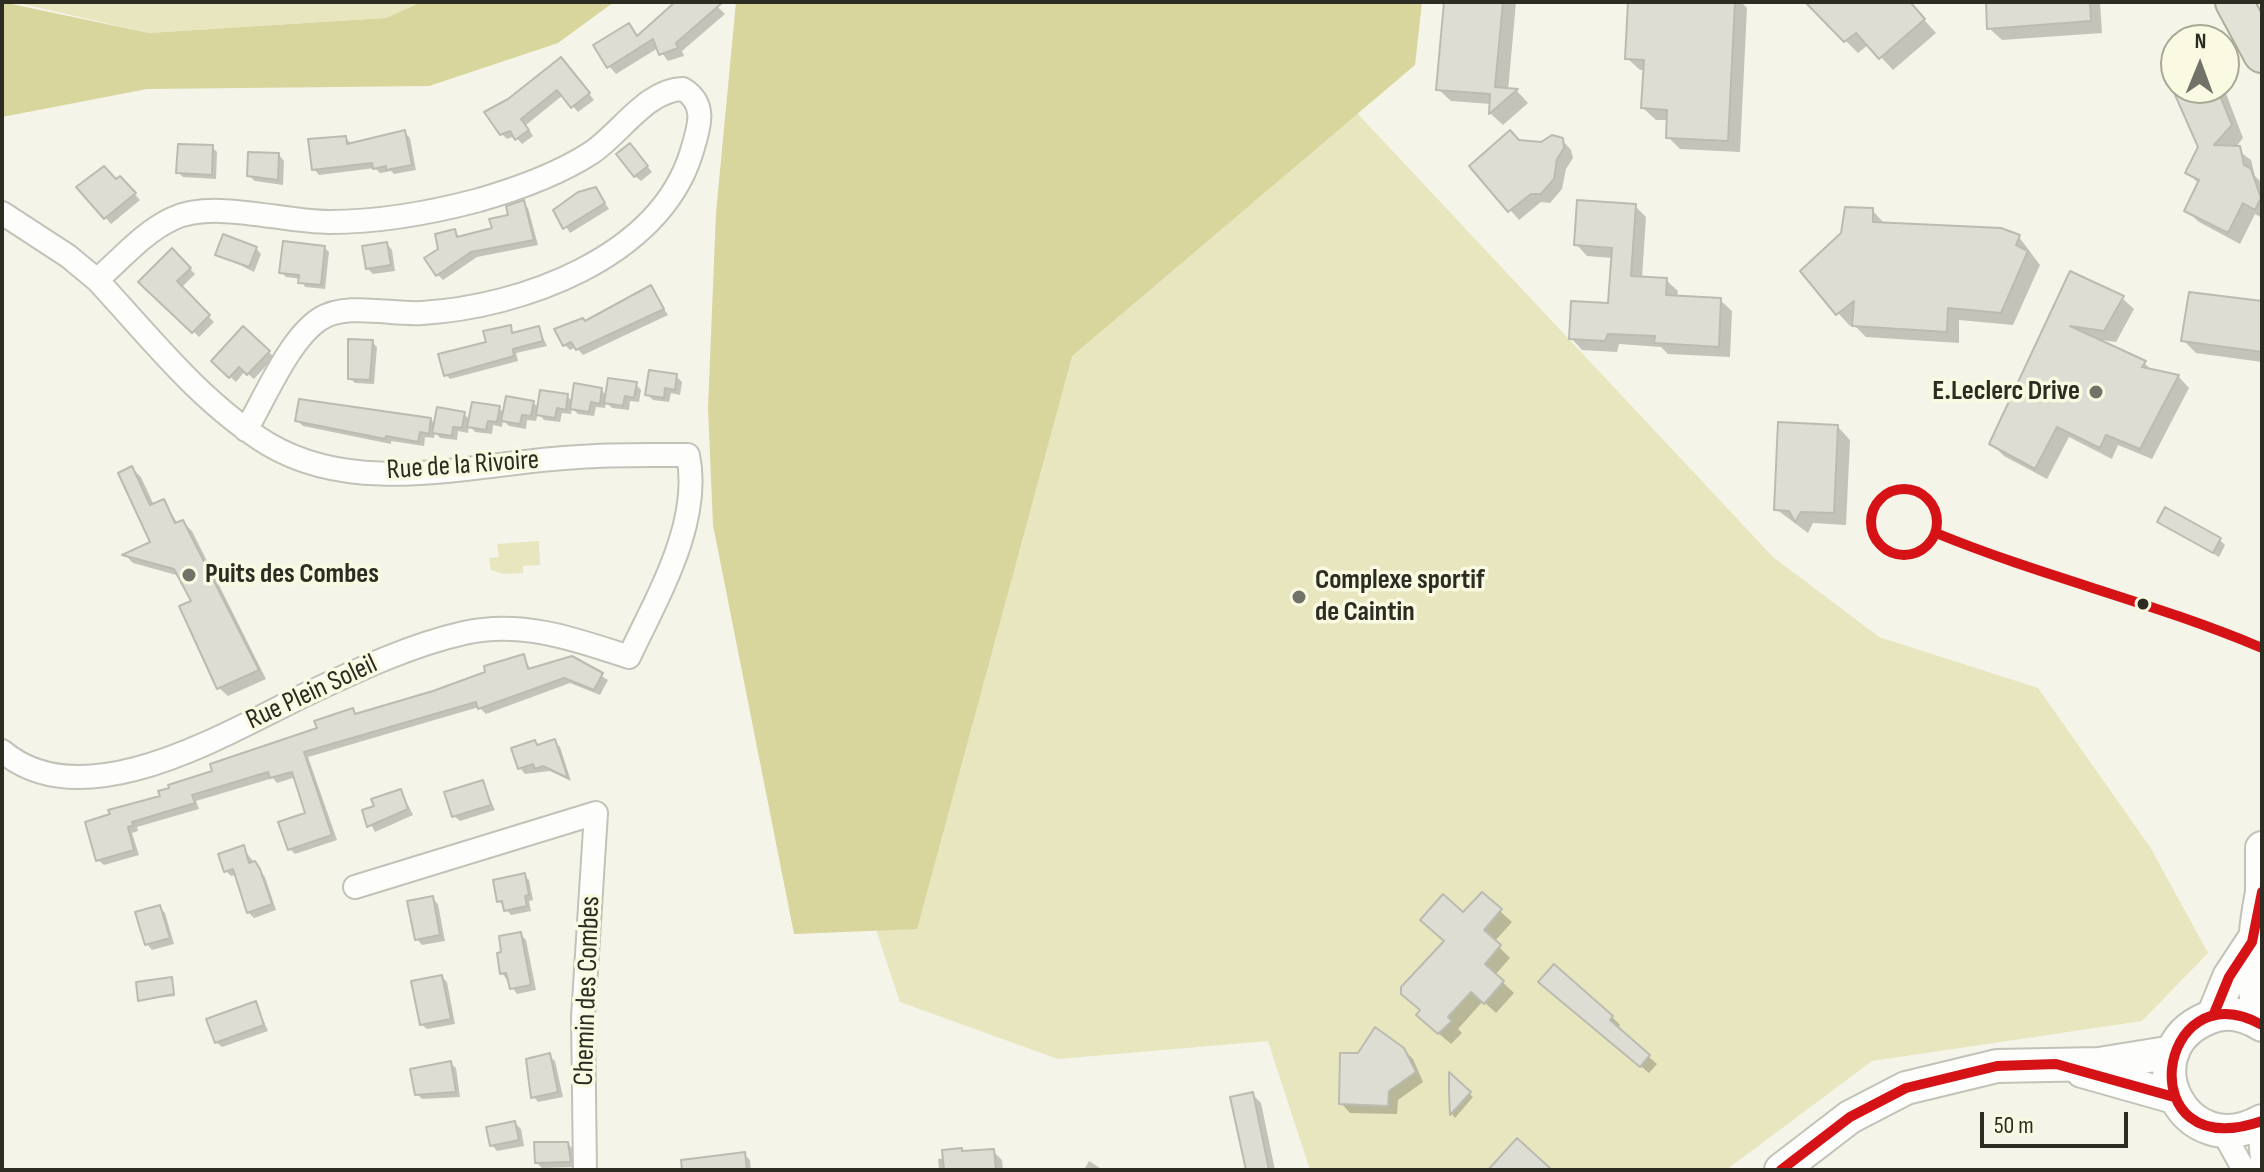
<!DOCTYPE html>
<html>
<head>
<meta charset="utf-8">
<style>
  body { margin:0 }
  #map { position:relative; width:2264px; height:1172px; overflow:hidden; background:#f4f4e8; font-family:"Sofia Sans Condensed",sans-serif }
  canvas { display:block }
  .frame { position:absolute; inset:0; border:4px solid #2c2c23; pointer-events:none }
  .north { position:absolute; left:2160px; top:24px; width:80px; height:80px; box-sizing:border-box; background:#fafae2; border:2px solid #a8a896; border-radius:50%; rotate:1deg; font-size:22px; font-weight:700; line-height:32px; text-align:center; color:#2c2c23 }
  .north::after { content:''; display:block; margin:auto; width:28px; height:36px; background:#727268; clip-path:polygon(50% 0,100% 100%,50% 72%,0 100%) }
  .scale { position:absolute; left:1980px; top:1112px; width:148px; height:36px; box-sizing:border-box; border:4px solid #2c2c23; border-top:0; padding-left:10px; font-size:24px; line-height:28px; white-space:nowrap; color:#2c2c23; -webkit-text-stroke:6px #fafae2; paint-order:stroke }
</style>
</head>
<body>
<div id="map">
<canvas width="2264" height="1172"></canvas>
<div class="frame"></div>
<div class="north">N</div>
<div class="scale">50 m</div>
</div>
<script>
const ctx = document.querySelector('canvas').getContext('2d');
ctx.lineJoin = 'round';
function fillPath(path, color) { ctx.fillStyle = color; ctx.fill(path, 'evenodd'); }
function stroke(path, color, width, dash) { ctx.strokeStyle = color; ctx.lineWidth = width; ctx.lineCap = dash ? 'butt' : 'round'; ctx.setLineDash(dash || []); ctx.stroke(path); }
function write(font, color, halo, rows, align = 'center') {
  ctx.font = font + ' "Sofia Sans Condensed",sans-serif'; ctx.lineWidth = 7; ctx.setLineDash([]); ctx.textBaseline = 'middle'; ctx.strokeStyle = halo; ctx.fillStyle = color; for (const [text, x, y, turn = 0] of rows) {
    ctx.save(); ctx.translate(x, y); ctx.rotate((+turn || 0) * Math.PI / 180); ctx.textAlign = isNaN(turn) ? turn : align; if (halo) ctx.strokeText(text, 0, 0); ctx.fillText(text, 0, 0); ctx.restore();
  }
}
fillPath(new Path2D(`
  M14 2H422L386 18 149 33Z
  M768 2 1357 113 1773 557 1879 637 2038 688 2150 847 2208 953 2142 1021 1872 1061 1726 1170H1310L1268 1041 1058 1059 900 1002 779 636Z
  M539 541 540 565 523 566V573L503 574 491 570 489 558 499 557 497 544Z`), '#e7e6bf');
fillPath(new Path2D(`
  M2 2 149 33 386 18 422 2H614L558 43 429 86 147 89 2 117Z
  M736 2H1422L1415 65 1072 356 917 929 794 934 713 525 708 408 716 213Z`), '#d8d59d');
fillPath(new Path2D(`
  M678 2H713L725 14 682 51 684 56 668 61 658 48 616 74 609 66 629 26 638 37Z
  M1447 2H1516L1508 91H1517L1528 103 1503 125 1491 114V104L1451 101 1438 89Z
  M1630 2H1741L1747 8 1740 152 1680 149 1668 137V120H1656L1643 108 1645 70H1640L1627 58Z
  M1807 2H1908L1936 33 1893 70 1869 44 1858 53Z
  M1988 2H2100L2102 33 2002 40 1989 28Z
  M566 65 594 100 578 112 563 95 526 125 533 136 522 144 515 136 507 139 501 133Z
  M2176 73V88H2224L2243 138 2235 148 2251 160 2255 176 2262 183V218L2255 214 2240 244 2199 222 2186 210 2199 184 2187 172 2200 147 2169 76Z
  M404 132 410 138 416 170 394 174 391 171 380 173 375 168 319 175 314 169 345 138 351 143Z
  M1562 140 1571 150 1573 158 1566 169 1562 189 1550 203 1541 202 1519 220 1472 166 1519 142 1542 144Z
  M212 147 217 152 216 179 183 177 178 172Z
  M635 151 652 172 641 181 635 176Z
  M279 155 284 161 283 185 255 181 249 176Z
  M120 178 140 200 111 224 79 187Z
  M595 189 609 209 570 233 556 211Z
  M523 203 528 208 538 245 477 257 443 280 438 275 441 250 454 231 460 238 494 229Z
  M1635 206 1646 217 1642 278 1666 280 1678 291 1677 298 1720 300 1732 311 1730 357 1668 354 1661 347 1619 344 1617 352 1582 350 1571 338 1610 305 1613 258 1587 256 1576 244Z
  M1872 210 1884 223 2019 237 2040 265 2013 325 1959 320V343L1866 337 1853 324 1850 326 1838 313Z
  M387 244 392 250 395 271 373 274 367 268Z
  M324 247 329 252 325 289 305 287 301 279 286 277 281 272Z
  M256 248 261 254 254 272 218 254Z
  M172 251 195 274 181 288 214 322 199 337 166 303Z
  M2071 274 2122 298 2134 309 2116 342 2094 339 2144 363 2153 371 2178 376 2189 388 2152 459 2118 445 2112 459 2069 437 2047 479 2004 456 1992 444Z
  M651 288 668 315 583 355 576 347 570 350 565 345 586 323Z
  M2262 303V362L2196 353 2184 341Z
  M510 327 515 335 539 329 547 346 516 353 518 361 450 379 446 375Z
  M243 329 274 357 254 379 245 371 236 382 213 361Z
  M372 342 377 347 374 384 355 383 350 378Z
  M676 376 682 382 680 395 671 393 669 402 653 400 647 394Z
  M636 384 641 390 639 402 630 401 629 410 612 408 606 402 605 408 596 407 594 416 578 414 572 408 571 414 562 413 560 422 544 420 538 413 536 421 527 420 526 429 509 426 503 420 502 427 493 425 492 434 475 432 469 425 468 433 458 431 457 440 440 438 435 432 434 438 425 437 424 446 391 441V444L303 426 297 420H431L436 425 464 414 470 420 499 408 505 414 533 402 539 409 567 396 573 402 601 390 607 396Z
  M1838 427 1850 440 1846 525 1813 523 1808 533 1776 509Z
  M132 468 141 477 154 505 163 501 178 524 183 522 192 531 266 679 228 696 218 687 193 602 180 576 133 563 125 555 153 543Z
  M2159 522 2220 540 2225 545 2219 557Z
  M523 656 531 670 572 658 608 680 600 695 570 683 486 714 479 707 308 757 337 840 295 854 289 848 307 814 296 777 277 783 273 778 196 801 199 809 137 827 138 831 132 833 139 855 104 865 98 860 87 823 162 798 319 730 353 711 358 715 434 693Z
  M535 742 539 747 555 742 560 747 571 781 550 771 525 774 520 768Z
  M482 782 495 810 460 821 454 816Z
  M401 791 413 815 375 832 364 812Z
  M243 848 265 877 276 910 254 918 248 912 236 875 231 876 226 871Z
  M524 875 529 880 533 900 529 901 531 911 511 915 499 901Z
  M1482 895 1512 922 1494 942 1510 958 1495 975 1514 993 1496 1013 1483 1001 1458 1029 1462 1033 1451 1044 1430 1026 1446 941Z
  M432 898 438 904 445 941 422 945 417 939Z
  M159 907 165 913 174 944 152 950 147 944Z
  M520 934 526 940 536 990 517 994 502 973Z
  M1554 967 1612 1017 1620 1025 1617 1029 1657 1064 1649 1073 1549 990Z
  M442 977 447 982 455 1024 427 1029 421 1024Z
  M171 979 175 996 140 1000Z
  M256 1004 268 1031 222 1047 216 1042Z
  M1403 1049 1413 1059 1423 1082 1398 1100 1397 1114 1350 1113 1341 1103Z
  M549 1056 555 1061 563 1097 538 1102 533 1096Z
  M450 1063 456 1068 460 1097 422 1099 417 1094Z
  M1451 1077 1473 1097 1455 1118 1452 1114Z
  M1252 1094 1261 1103 1275 1170H1248Z
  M515 1123 521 1129 524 1146 497 1151 492 1145Z
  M536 1144 570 1146 575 1151V1167L542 1168 537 1163Z
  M993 1151 1002 1160 1003 1170H939L938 1159Z
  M744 1154 750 1160 751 1170H705Z
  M1089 1161 1103 1170H1084Z`), '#0003');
const building = new Path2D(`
  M675 2H723L676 43 678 48 659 55 653 39 607 68 593 45 629 23 637 36Z
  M1444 2H1503L1495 87 1518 89 1489 114 1490 94 1436 90Z
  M1628 2H1735L1728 141 1666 138 1667 110 1641 108 1644 60 1625 59Z
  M1805 2H1910L1925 19 1879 59 1856 33 1844 42Z
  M1986 2H2090L2091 21 1987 29Z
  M561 57 590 93 571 108 557 90 521 119 529 130 515 140 510 131 500 135 484 112 508 99Z
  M2172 88H2217L2232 125 2214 145 2240 146 2244 165 2251 169 2261 198 2255 210 2243 203 2228 233 2184 211 2199 180 2185 173 2198 147Z
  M405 130 412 165 386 170V166L373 169 372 163 312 170 308 139 346 136 347 144Z
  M1510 130 1519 140 1541 142 1552 135 1563 138 1564 148 1557 159 1554 179 1541 194H1531L1508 212 1469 166Z
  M630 143 648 166 634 177 616 154Z
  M178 144 213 145 212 175 176 173Z
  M248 152 279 153 278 180 247 176Z
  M104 166 116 179 120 176 136 193 104 219 76 187Z
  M596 187 605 203 563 229 553 210 578 192Z
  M524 200 534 240 471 252 436 276 424 258 438 249 435 234 455 229 457 237 492 228 489 219 508 215 506 206Z
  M1577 200 1636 204 1631 276 1667 278 1666 295 1721 298 1719 347 1654 343 1655 336 1608 334 1605 341 1569 339 1571 301 1608 303 1612 248 1574 245Z
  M1845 207 1873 208V222L2001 228 2020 235 2016 245 2028 251 2001 313 1948 308 1947 332 1852 326 1854 301 1836 315 1800 271 1841 233Z
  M223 234 257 247 249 267 215 255Z
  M283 241 325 246 321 285 298 283 299 275 279 273Z
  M387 242 391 265 366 269 362 246Z
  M172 248 191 268 177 281 210 315 192 333 138 282Z
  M2070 271 2124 296 2104 331 2070 326 2146 361 2142 367 2179 375 2140 449 2106 435 2100 448 2057 427 2035 469 1989 444Z
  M651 285 664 309 576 350 571 342 563 346 554 329 583 318 585 321Z
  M2189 292 2262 301V352L2181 341Z
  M511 325 512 333 539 326 543 341 513 349 514 356 444 376 438 354 486 342 483 331Z
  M243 326 270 351 247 375 239 367 229 378 211 361Z
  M348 339 373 340 370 380 348 379Z
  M649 370 677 374 675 390 665 388 664 398 645 395Z
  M608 378 637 382 634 398 625 396 623 406 604 403Z
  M574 383 602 388 600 404 591 402 589 412 570 409Z
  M540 390 568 394 566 410 557 408 555 418 536 415Z
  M506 396 534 401 531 416 522 415 520 424 501 421Z
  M299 399 431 418 429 434 420 432 418 442 386 436 385 439 295 421Z
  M472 402 500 406 497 422 488 421 486 430 467 427Z
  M437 407 465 412 462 428 453 427 452 436 432 433Z
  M1778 422 1838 425 1834 513 1801 512 1795 522 1789 511 1774 510Z
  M132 466 150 505 164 499 175 523 183 520 259 670 217 689 179 606 191 601 174 569 122 555 150 542 118 473Z
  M2165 507 2221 538 2213 553 2157 522Z
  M524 654 528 669 572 656 603 673 594 690 564 678 478 709 476 702 304 752 332 835 288 850 278 822 305 813 292 772 270 778 268 772 192 795 195 803 132 822 134 825 128 827 134 850 96 861 85 822 110 814 108 810 160 796 158 791 169 788 168 785 212 771 210 764 317 728 314 721 353 708 355 714 433 691 485 672 484 666Z
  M555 739 568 778 543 766 535 769 533 764 518 769 511 748 535 740 537 745Z
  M483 780 491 805 452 817 444 792Z
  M401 789 408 809 367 827 362 810 374 806 371 799Z
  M244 845 249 863 255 861 260 869 272 904 247 913 233 869 224 872 218 854Z
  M525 873 529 895 525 896 527 906 504 911 502 901 497 902 493 880Z
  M1482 892 1502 909 1484 930 1501 945 1485 964 1504 981 1484 1004 1471 992 1448 1017 1452 1021 1438 1034 1416 1015 1420 1010 1401 994V987L1444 941 1420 920 1443 894 1463 912Z
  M433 896 440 935 415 940 407 901Z
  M160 905 170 938 145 945 135 912Z
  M521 932 531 985 510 989 506 973 500 974 497 953 501 952 499 936Z
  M1554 964 1613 1016 1610 1020 1650 1055 1640 1067 1538 982Z
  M442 975 451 1019 420 1025 411 981Z
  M172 977 174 994 138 1001 136 982Z
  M256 1001 264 1025 215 1043 206 1019Z
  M1375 1027 1404 1048 1416 1072 1389 1091 1388 1106 1339 1104 1340 1053H1358Z
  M550 1053 558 1092 531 1098 526 1059Z
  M451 1061 456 1092 415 1095 410 1069Z
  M1449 1072 1471 1092 1450 1115 1449 1091Z
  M1253 1092 1269 1170H1246L1230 1097Z
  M515 1121 519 1140 490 1146 486 1127Z
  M1517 1138 1552 1170H1488Z
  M534 1142H568L571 1162 535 1163Z
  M962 1148V1151L994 1149 996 1170H944L942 1150Z
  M745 1152 747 1170H682L681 1160Z`);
fillPath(building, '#ddddd4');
stroke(building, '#bbbbb1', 2);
const minor = new Path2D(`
  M2 213 68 256 97 280
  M2 751C85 822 231 730 311 692 360 669 411 645 464 633 521 620 575 639 629 657 657 597 702 523 688 455 651 455 615 454 578 457 479 462 360 499 268 444 201 403 150 337 97 280 120 260 144 232 172 219 213 199 282 222 329 222 379 222 430 213 479 200 517 189 557 175 591 153 621 133 646 90 683 89 709 105 698 130 691 154 658 258 521 307 422 313 392 315 346 302 320 319 289 339 265 398 246 430
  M355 887 596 813 583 1017 585 1170
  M2259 1124 2262 1160
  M2223 1132 2244 1170`);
const secondary = new Path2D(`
  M2262 848V892
  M2213 1016 2229 977 2252 942
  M2260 1023C2251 977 2253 938 2262 892
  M2262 1025C2246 1015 2226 1010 2208 1018 2128 1051 2185 1165 2262 1121
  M2082 1071 2174 1097
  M1781 1170 1850 1117 1906 1088 1997 1066 2099 1064 2173 1052`);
const trunk = new Path2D(`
  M2234 2 2262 54`);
stroke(minor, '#c2c2b8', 26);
stroke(secondary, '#c2c2b8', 36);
stroke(trunk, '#aeae99', 40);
stroke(minor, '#fdfdfc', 22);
stroke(secondary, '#fdfdfc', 32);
stroke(trunk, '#e3e2d6', 36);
stroke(new Path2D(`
  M1871 522a33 33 0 1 1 66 0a33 33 0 1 1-66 0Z
  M1936 533C2043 577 2156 603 2262 648
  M2213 1016 2229 977 2252 942 2262 892
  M2262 1025C2157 966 2127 1168 2262 1121
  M1781 1170 1850 1117 1906 1088 1997 1066 2056 1064 2174 1097`), '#d51317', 10);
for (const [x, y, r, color] of [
  [2096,392,8,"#727268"],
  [189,575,8,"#727268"],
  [1299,597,8,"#727268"],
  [2143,604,7,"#2c2c23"]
]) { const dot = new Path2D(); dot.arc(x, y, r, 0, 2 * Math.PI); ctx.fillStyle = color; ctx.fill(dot); stroke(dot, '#fafae2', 3); }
write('bold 28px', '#2c2c23', '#fafae2', [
  ["E.Leclerc Drive",2080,392,"right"],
  ["Puits des Combes",205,575],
  ["Complexe sportif",1315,581],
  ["de Caintin",1315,613]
], 'left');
write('28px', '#2c2c23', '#fafae2', [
  ["Rue de la Rivoire",463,466,-4],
  ["Rue Plein Soleil",312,693,-25],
  ["Chemin des Combes",588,991,-88]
]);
</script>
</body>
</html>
